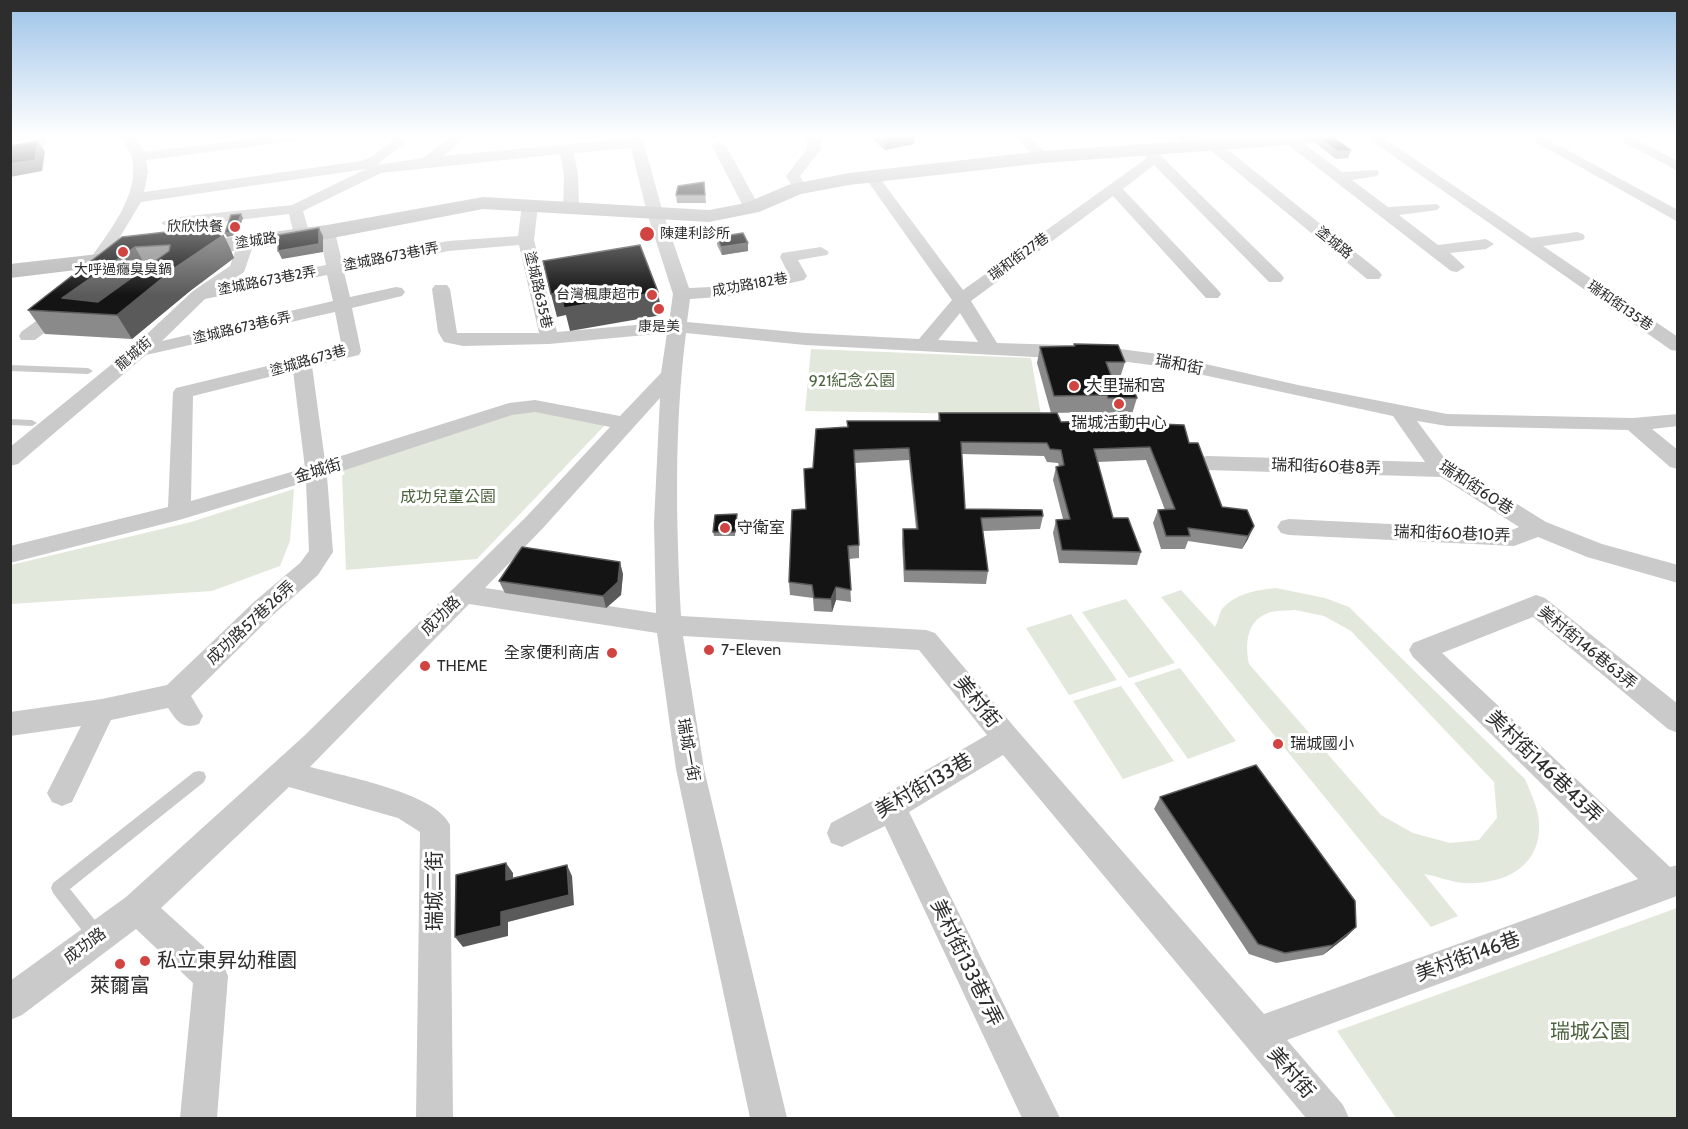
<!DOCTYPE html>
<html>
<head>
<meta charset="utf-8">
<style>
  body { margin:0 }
  #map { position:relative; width:1688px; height:1129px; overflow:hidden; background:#fff; font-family:Cabin,sans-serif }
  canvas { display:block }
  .frame { position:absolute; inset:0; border:12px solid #2d2d2d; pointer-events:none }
</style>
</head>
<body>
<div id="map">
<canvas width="1688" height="1129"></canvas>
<div class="frame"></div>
</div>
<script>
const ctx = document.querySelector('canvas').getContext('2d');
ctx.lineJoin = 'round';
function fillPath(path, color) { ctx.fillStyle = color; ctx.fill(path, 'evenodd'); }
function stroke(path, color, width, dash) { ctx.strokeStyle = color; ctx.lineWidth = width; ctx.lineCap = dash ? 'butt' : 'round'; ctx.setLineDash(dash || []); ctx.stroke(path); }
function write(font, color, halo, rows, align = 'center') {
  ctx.font = font + ' Cabin,"Noto Sans TC",sans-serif'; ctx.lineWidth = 6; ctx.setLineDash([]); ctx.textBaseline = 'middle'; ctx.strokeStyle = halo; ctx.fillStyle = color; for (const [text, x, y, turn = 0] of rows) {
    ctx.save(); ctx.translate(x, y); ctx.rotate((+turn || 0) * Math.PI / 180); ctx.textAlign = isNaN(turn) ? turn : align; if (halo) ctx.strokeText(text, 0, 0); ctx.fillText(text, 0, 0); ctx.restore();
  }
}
fillPath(new Path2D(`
  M811 349 1031 358 1041 415 805 411Z
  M526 407 605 425 477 559 346 570 342 476 345 473 342 471Z
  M294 489 290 541 280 566 212 591 11 604V565L191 522Z
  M1276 588 1325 598 1349 607 1525 779C1532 796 1541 813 1539 832 1536 871 1498 885 1464 883 1451 882 1437 876 1424 874L1458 916 1431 927 1161 597 1181 590 1215 627C1218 622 1219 614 1222 609 1236 593 1257 590 1276 588ZM1295 610 1324 616 1351 631 1494 782 1497 818 1479 840 1450 843 1413 833 1381 815 1249 664C1245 644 1246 619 1271 612 1278 610 1288 611 1295 610Z
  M1126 599 1175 663 1129 678 1082 612Z
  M1071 614 1117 680 1069 695 1026 628Z
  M1180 668 1236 741 1188 759 1134 683Z
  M1121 686 1174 761 1123 779 1073 701Z
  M1677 908V1118H1396L1337 1031Z`), '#e2e9dc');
fillPath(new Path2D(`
  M10 365 88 368 93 371 88 374 10 371Z
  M10 419 32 420 37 423 32 426 10 425Z
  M199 771 204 772 206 777 204 782 70 889 102 929 104 935 102 941 96 943 90 941 53 893 51 888 53 883 194 772Z`), '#cacaca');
fillPath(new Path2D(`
  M34 137H48L44 147H34L32 144Z
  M121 137H135L144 152 265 137H301L294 141 146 160 148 172 144 192 361 161 373 156 397 137H412L377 165 423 158 451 137H466L443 156 642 137 663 213 689 288 732 286 788 273 780 257 782 253 821 247 829 252 827 255 798 260 807 276 804 280 732 296 690 299 687 322 805 333 919 339 952 300 864 176 866 173H876L963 290 1147 158 1139 149 1141 146H1151L1281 274 1284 278 1281 282H1269L1154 165 1123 189 1218 290 1221 294 1218 298H1206L1113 196 971 301 997 343 1097 346 1166 355 1298 385 1447 414 1633 418 1678 414V426L1652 429 1678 450V469L1670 467 1628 430 1447 426 1417 421 1446 460 1546 522 1602 544 1678 565V583L1587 557 1538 537 1514 546 1289 535 1281 533 1277 527 1281 521 1289 519 1512 530 1519 527 1441 477 1207 470 1199 468 1196 463 1199 458 1207 456 1425 462 1393 416 1166 367 1097 358 1034 357 805 345 686 333C674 427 676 522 681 616L926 630 935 633 1016 729 1264 1014 1638 879 1413 657 1409 650 1413 643 1536 595 1545 598 1678 704V733L1668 729 1533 617 1442 653 1670 867 1678 865 1677 896 1287 1040 1343 1105 1349 1118H1306L1003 755 909 812 1060 1118H1022L885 826 842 847 831 843 827 833 831 823 880 797 987 735 919 650 683 636 704 769 787 1118H750L676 769 657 633 469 604 310 767C344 776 436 793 450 825L453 1118H416L420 832 398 818 289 787 161 908 223 964 228 976 217 1118H180L193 983 136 929 22 1015 10 1020V981L126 897 304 736 527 516 610 427 535 412 512 415 327 476 333 552 329 558 318 575 273 615 191 696 203 716 199 724C182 730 177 721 168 708L111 720 72 802 62 806 52 802 47 793 81 726 10 736V712L102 699 167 685 255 601 300 563 309 551 306 482 179 520 10 563V546L168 507 173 392 176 388 342 348 335 312 146 355 18 464 10 466V447L133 347 193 291 230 266 238 243 246 238 254 243 244 272 225 285 326 265 319 232 327 227 335 232 342 262 448 241 518 236 522 205 530 200 538 205 534 240 557 332 669 322 673 294 647 213 631 148 574 153 578 175 579 207 571 212 563 207 564 175 560 154 381 173 303 211 310 235 302 240 294 235 289 214 169 228 161 223 169 218 292 205 366 169 141 202 103 265H91L89 261C108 232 140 196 132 158 130 151 125 144 121 137ZM519 245 539 333H457L450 289 447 285H435L432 289 438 332 444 342 463 346 549 344 667 333 661 373 620 416 535 400 509 403 325 461 312 366 359 355 361 351 352 308 402 296 405 292 402 288 396 287 350 297 344 272 448 251ZM327 275 333 301 162 341 205 299ZM960 313 978 342 938 340ZM293 371 305 468 191 501 193 396ZM660 398 654 523 656 613 485 588 543 528Z
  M807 137H821V149L800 176 807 188 800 192 795 191 786 176 807 149Z
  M1015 137H1030L1050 157 1048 160H1038Z
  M1282 137H1295L1342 172 1377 170 1379 173 1377 176 1352 180 1388 207 1437 204 1440 207 1437 210 1399 215 1438 245 1486 239 1494 244 1486 249 1450 253 1465 267 1457 272 1451 271 1283 141Z
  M1366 137H1382L1531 238 1577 232 1583 234 1585 237 1583 240 1543 246 1678 337V351L1671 350Z
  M1527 137H1543L1678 210V222Z
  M1614 137H1631L1678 161V171Z
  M1212 140 1217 141 1379 271 1382 275 1379 279H1367L1207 147 1205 144Z
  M719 142 726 146 760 208 757 211H747L744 208 712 146Z
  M67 302 73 303 76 307 73 311 35 340H21L19 336 21 332 61 303Z`), '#cacaca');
fillPath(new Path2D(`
  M1241 137H1322L1320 141 1313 143 1043 163 849 185 801 194 759 212 709 222 483 209 327 239 185 257 177 255 174 250 177 245 185 243 327 225 483 197 709 210 746 203 788 185 849 173 1043 151Z
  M134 250 142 252 145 257 142 262 10 278V264Z`), '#b7b7b7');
fillPath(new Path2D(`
  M870 137H915L914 144 885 150Z
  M1315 137H1333L1351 150 1348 158 1336 159 1313 141Z
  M704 182 706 203H677L676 195Z
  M219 226 230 248 234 258 190 291 132 339 45 334 28 310 122 237Z
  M717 237 748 251 722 255 717 245Z
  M1074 344 1125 362 1120 378 1137 398 1132 414 1104 415 1102 412 1051 413 1037 363 1040 347 1074 346Z
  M939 413 1061 422 1158 424 1189 443 1222 507 1247 510 1248 539 1242 549 1188 541 1185 549H1161L1153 523 1158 510H1165L1146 460 1097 462 1113 518 1141 552 1137 565 1059 563 1053 533 1056 520 1063 519 1053 480 1056 467 1059 466 1058 463 1047 462 1044 456 962 454 965 509 1043 516 1040 529 983 531 988 571 986 584 904 582 902 542 903 529H916L909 460 855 463 859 545V558L849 559 851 602 836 600 832 612 814 611 813 598 790 595 789 582 806 509 813 468 847 427V421H938Z
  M737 514 735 536H714L713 532Z
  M623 574 621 595 606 608 505 593 499 581Z
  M1160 797 1356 927 1346 937 1323 955 1276 963 1249 954 1154 809Z`), '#8a8a8a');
fillPath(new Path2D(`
  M885 137H915L914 144 885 150Z
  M1180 137H1187L1186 139 1179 140Z
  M38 141 45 152 42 171 10 177V164Z
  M241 214 243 218 237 235 227 237 225 233Z
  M219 226 230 248 234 258 190 291 132 339 117 315 176 267Z
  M319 228 323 236V252L282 259 278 251Z
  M748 243V251L722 255 721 247Z
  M135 247 148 270 89 314 62 298Z
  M560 292H658L662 315 570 331 566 315 557 317 551 294Z
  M1254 526 1248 539 1242 549 1248 536Z
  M620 562 623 574 621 595 606 608 603 596Z
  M836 587V600L832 612 831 599Z
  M506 863 513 873V890L506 880Z
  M567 865 572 876 574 905 508 922V936L463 947 455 937 501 912Z
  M1356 927 1346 937 1323 955 1333 945Z`), '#5a5a5a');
const building = new Path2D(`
  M1319 137H1333L1351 150 1338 151Z
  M38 141 35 160 10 164V146Z
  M704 182 705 195H676L678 186Z
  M241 214 235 231 225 233 231 215Z
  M219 226 222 236 176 267 117 315 28 310 122 237ZM170 245 169 251 98 302 62 298 135 247Z
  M319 228V244L278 251V235Z
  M743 233 748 243 721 247 717 237Z
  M640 245 658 292 564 308 560 292 551 294 543 261Z
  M1074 344 1118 345 1125 362H1106L1112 378 1129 377 1137 398H1108L1107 395 1054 396 1040 347 1075 346Z
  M939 413H1057L1061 422 1155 419 1158 424 1184 425 1189 443H1198L1222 507 1247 510 1254 526 1248 536 1188 528 1190 536H1166L1158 510 1175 509 1150 447 1094 449 1113 518H1128L1141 552 1062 550 1056 520 1070 519 1056 467 1064 465 1061 450 1050 449 1047 443 961 442 965 509 1042 510 1043 516 981 518 988 571 905 570 903 529H918L909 448 854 450 859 545 848 546 851 590 836 587 831 599 814 598 812 585 789 582 792 510 806 509 804 469 813 468 816 429 848 427 847 421H940Z
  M737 514 735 532H713L715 515Z
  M522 547 620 562 618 582 603 596 499 581Z
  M1256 765 1355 901 1356 927 1333 945 1285 953 1258 944 1160 797Z
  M506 863V880L567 865 569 895 501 912V926L455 937 456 875Z`);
fillPath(building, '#141414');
stroke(building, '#5a5a5a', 1.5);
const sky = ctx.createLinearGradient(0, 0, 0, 295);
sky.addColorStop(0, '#9cc3e8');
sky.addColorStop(0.46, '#fff');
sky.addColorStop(1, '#ffffff00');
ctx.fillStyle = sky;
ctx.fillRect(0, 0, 1688, 295);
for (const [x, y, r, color] of [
  [235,227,6,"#d14441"],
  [647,234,8,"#d14441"],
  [123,252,6,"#d14441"],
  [652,295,6,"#d14441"],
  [659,309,6,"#d14441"],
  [1074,386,6,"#d14441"],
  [1119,404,6,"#d14441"],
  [725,528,6,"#d14441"],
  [709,650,6,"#d14441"],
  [612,653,6,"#d14441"],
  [425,666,6,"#d14441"],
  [1278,744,6,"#d14441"],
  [145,961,6,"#d14441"],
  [120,964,6,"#d14441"]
]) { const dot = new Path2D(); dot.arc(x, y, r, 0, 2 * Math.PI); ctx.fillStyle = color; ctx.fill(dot); stroke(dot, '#fff', 2); }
write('14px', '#2d2d2d', '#fff', [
  ["欣欣快餐",223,227],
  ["陳建利診所",660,234,"left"],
  ["大呼過癮臭臭鍋",123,270,"center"],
  ["台灣楓康超市",640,295],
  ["康是美",659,327,"center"]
], 'right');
write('14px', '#2d2d2d', '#fff', [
  ["塗城路",256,241,-8],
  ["塗城路",1334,243,39],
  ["塗城路673巷1弄",391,257,-11],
  ["瑞和街27巷",1019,257,-36],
  ["塗城路673巷2弄",267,281,-11],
  ["成功路182巷",750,285,-10],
  ["塗城路635巷",538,290,77],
  ["瑞和街135巷",1620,306,35],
  ["塗城路673巷6弄",242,328,-13],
  ["龍城街",134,354,-41],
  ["塗城路673巷",308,361,-16]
]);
write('16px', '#2d2d2d', '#fff', [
  ["瑞和街",1179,365,11],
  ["瑞和街60巷8弄",1326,467,2],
  ["金城街",318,471,-17],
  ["瑞和街60巷",1476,488,33],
  ["瑞和街60巷10弄",1452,534,2],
  ["成功路",441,616,-45],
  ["成功路57巷26弄",251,623,-43],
  ["美村街146巷63弄",1587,648,39],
  ["瑞城一街",688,750,80],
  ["成功路",85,946,-37]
]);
write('16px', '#4d633f', '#fff', [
  ["921紀念公園",852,381],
  ["成功兒童公園",448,497]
]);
write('16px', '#2d2d2d', '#fff', [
  ["大里瑞和宮",1086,386],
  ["瑞城活動中心",1119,423,"center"],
  ["守衛室",737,528],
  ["7-Eleven",721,650],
  ["全家便利商店",600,653,"right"],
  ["THEME",437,666],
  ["瑞城國小",1290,744]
], 'left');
write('20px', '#2d2d2d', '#fff', [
  ["美村街",977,702,51],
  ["美村街146巷43弄",1544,767,44],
  ["美村街133巷",924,786,-30],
  ["瑞城二街",435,891,-90],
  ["美村街146巷",1468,957,-20],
  ["美村街133巷7弄",966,963,64],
  ["美村街",1291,1073,49]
]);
write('20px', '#2d2d2d', '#fff', [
  ["私立東昇幼稚園",157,961],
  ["萊爾富",120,986,"center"]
], 'left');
write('20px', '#4d633f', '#fff', [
  ["瑞城公園",1590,1032]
]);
</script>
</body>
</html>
